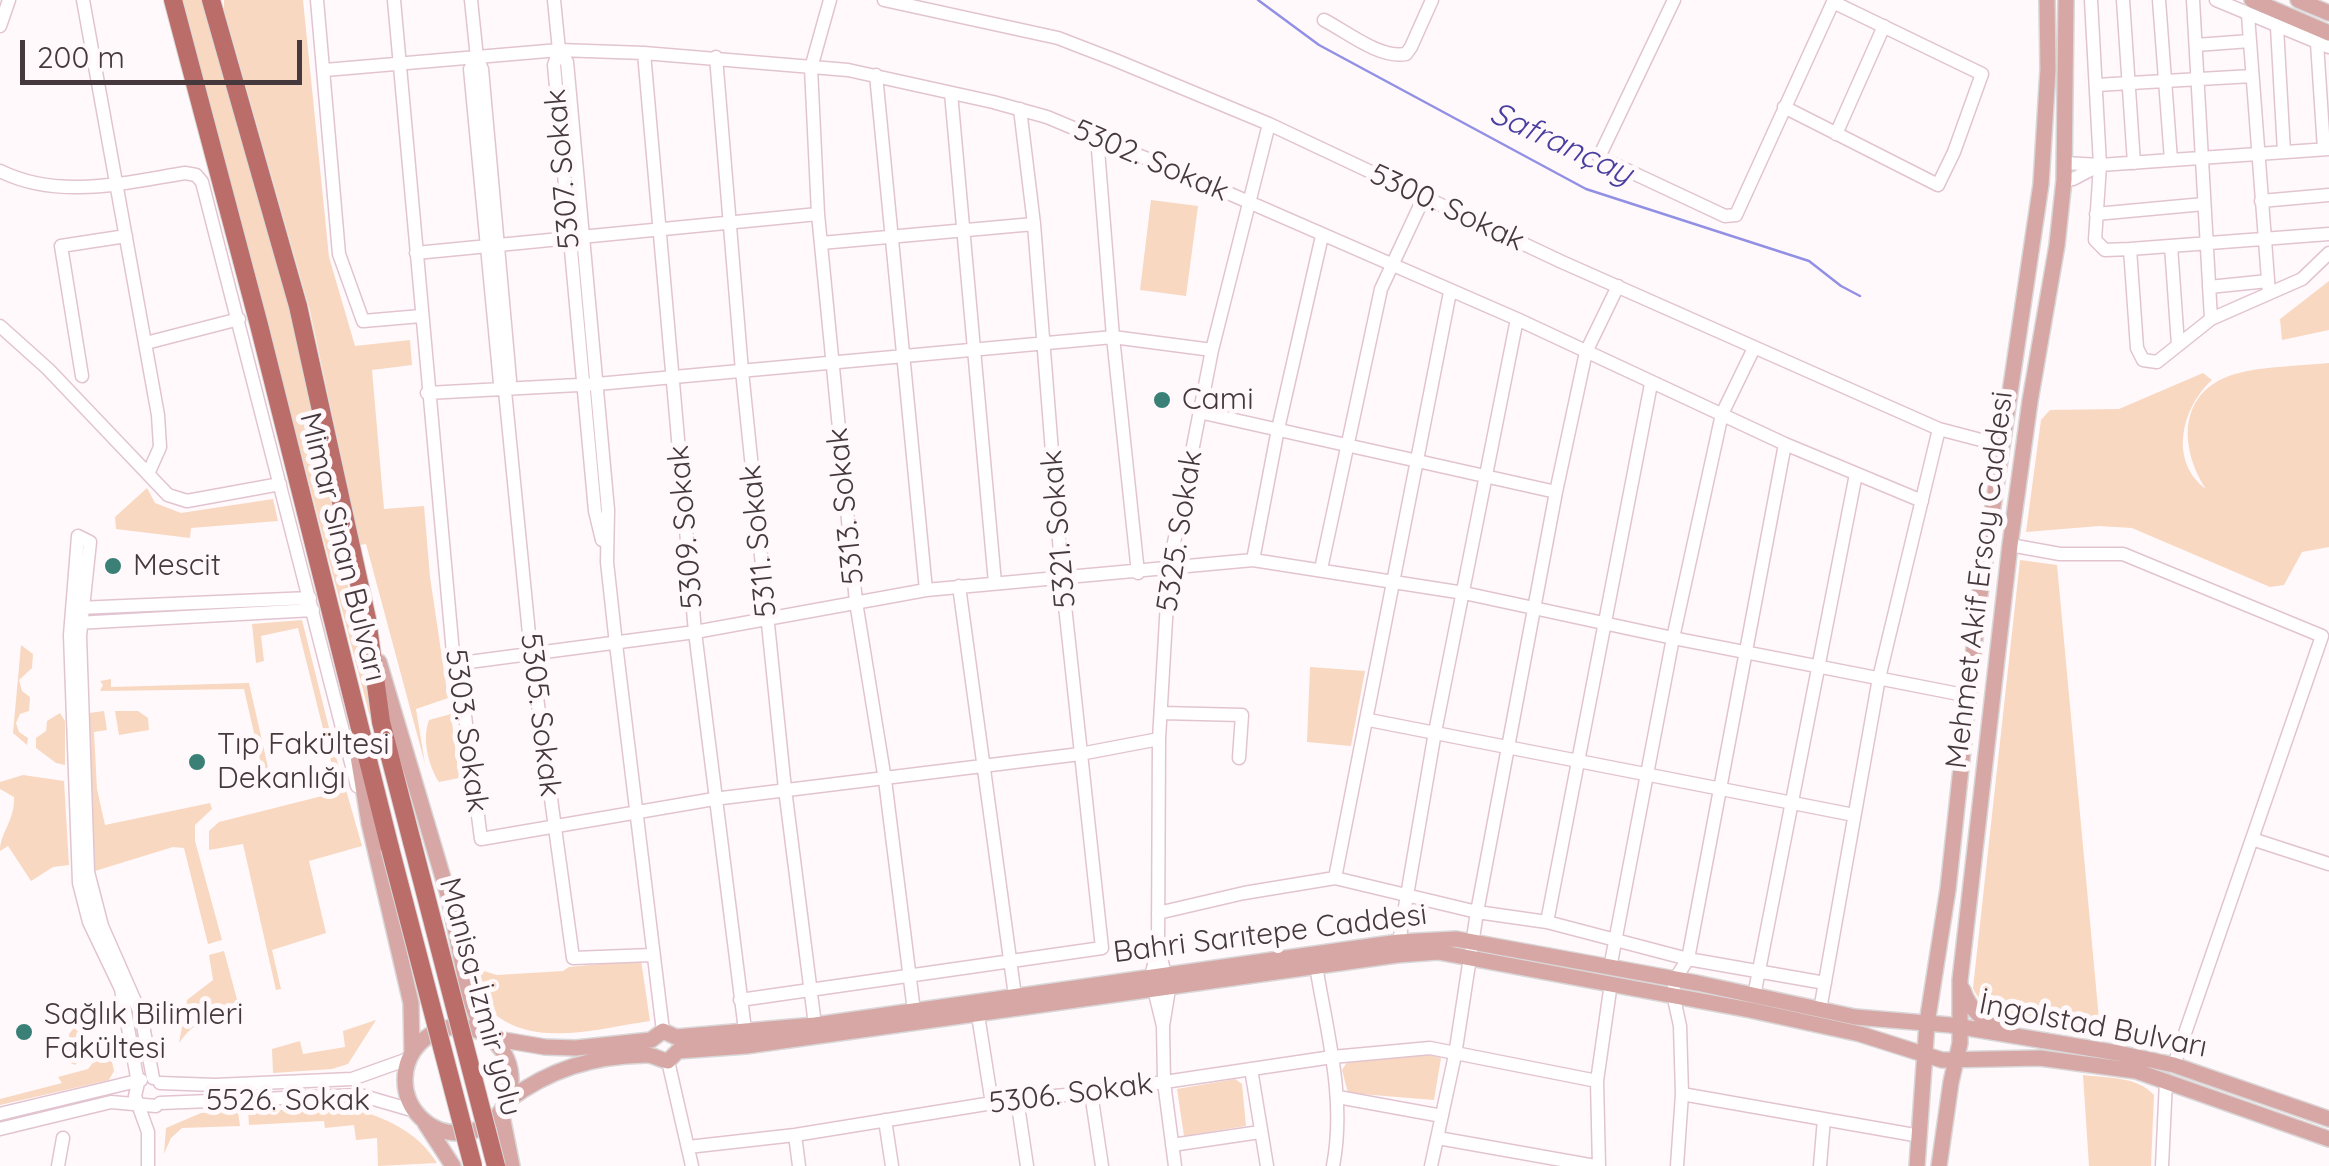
<!DOCTYPE html>
<html>
<head>
<meta charset="utf-8">
<style>
  body { margin:0 }
  #map { position:relative; width:2329px; height:1166px; overflow:hidden; background:#fff9fb; font-family:Quicksand,sans-serif }
  canvas { display:block }
  .scale { position:absolute; left:20px; top:40px; width:282px; height:45px; box-sizing:border-box; border:5px solid #45393e; border-top:0; padding-left:12px; font-size:30px; line-height:35px; white-space:nowrap; color:#45393e; -webkit-text-stroke:8px #fff9fb; paint-order:stroke }
</style>
</head>
<body>
<div id="map">
<canvas width="2329" height="1166"></canvas>
<div class="scale">200 m</div>
</div>
<script>
const ctx = document.querySelector('canvas').getContext('2d');
ctx.lineJoin = 'round';
function fillPath(path, color) { ctx.fillStyle = color; ctx.fill(path, 'evenodd'); }
function stroke(path, color, width, dash) { ctx.strokeStyle = color; ctx.lineWidth = width; ctx.lineCap = dash ? 'butt' : 'round'; ctx.setLineDash(dash || []); ctx.stroke(path); }
function write(font, color, halo, rows, align = 'center') {
  ctx.font = font + ' Quicksand,sans-serif'; ctx.lineWidth = 10; ctx.setLineDash([]); ctx.textBaseline = 'middle'; ctx.strokeStyle = halo; ctx.fillStyle = color; for (const [text, x, y, turn = 0] of rows) {
    ctx.save(); ctx.translate(x, y); ctx.rotate((+turn || 0) * Math.PI / 180); ctx.textAlign = isNaN(turn) ? turn : align; if (halo) ctx.strokeText(text, 0, 0); ctx.fillText(text, 0, 0); ctx.restore();
  }
}
fillPath(new Path2D(`
  M183 0H203L291 307 364 664 451 1004 445 1005Z
  M224 0H303L329 257 355 346 410 340 412 365 372 370 384 509 424 506 430 577 448 698 416 709 425 764 366 544 360 545 310 311 224 10Z
  M1151 200 1198 206 1186 296 1140 290Z
  M2329 281V330L2282 340 2280 319Z
  M2329 363V547L2302 552 2284 585 2270 587 2132 528 2099 526 2026 532 2041 420 2050 410 2119 409 2203 373 2212 380C2182 407 2168 461 2206 489 2179 448 2177 391 2235 374 2264 366 2299 366 2329 363Z
  M147 488 155 503 181 513 273 499 278 521 191 528 190 538 116 529 115 517Z
  M2020 560 2057 565 2100 1030C2062 1026 1990 1030 1973 988Z
  M302 620 341 776 267 791 244 689 100 691 103 685 100 681 111 679V687L249 683 272 785 333 769 298 628 261 636 264 661 256 663 252 624Z
  M21 645 33 654 32 668 19 680 22 691 30 697 29 711 20 714 16 723 19 732 28 738 27 745 13 733Z
  M1310 667 1365 671 1351 746 1307 742Z
  M104 711 107 730 94 732 97 789 105 825 210 803 212 809 195 825V841L222 940 208 944 184 848 173 847 95 871 89 713Z
  M115 711H138L148 718 149 730 119 735Z
  M60 713 65 721V765L56 763 36 748V738L46 731 47 721Z
  M451 714 459 778 439 782C428 765 422 738 429 720Z
  M23 775 64 781 69 865 53 867 31 881 8 846 0 851C0 832 15 821 14 797L0 789V782Z
  M346 790 362 846 309 861 326 933 272 950 281 989 276 990 243 844 209 850V831L219 822Z
  M224 951 242 1018C209 1023 200 1014 179 1043L187 1000 213 980 209 955Z
  M641 960 650 1021C599 1028 532 1050 490 1010 478 1000 475 981 471 967L497 975 563 971 569 967Z
  M376 1020 348 1064 332 1069 273 1073 272 1049 300 1041 303 1054 345 1047 343 1031Z
  M74 1028 97 1048 88 1058 82 1057 75 1065 64 1060 70 1048 69 1034Z
  M111 1051 117 1059 112 1062 114 1071 109 1080 0 1105V1099L62 1083 58 1077 88 1069 98 1056Z
  M1416 1051 1441 1058 1434 1100 1348 1093 1342 1070 1347 1062Z
  M2083 1075C2106 1078 2137 1076 2154 1095L2151 1166H2089Z
  M1235 1079 1242 1084 1246 1126 1184 1136 1177 1089Z
  M353 1108C387 1119 417 1131 437 1163L378 1166 377 1138 356 1140 354 1125 325 1128 324 1121 249 1125 248 1111Z
  M238 1111 240 1126 182 1128 171 1138 164 1154 166 1128 201 1113Z`), '#f8d8c1');
stroke(new Path2D(`
  M1258 0 1319 45 1586 189 1809 261 1841 286 1860 296`), '#9290e4', 2.5);
const minor = new Path2D(`
  M83 0 158 415 160 447 148 474
  M317 0 339 254 363 321 421 316
  M394 0 454 664 464 708 481 839 714 799 1080 754 1159 739
  M471 0 477 58 482 69 510 380 505 391
  M554 0 559 50 554 65 595 511 602 540
  M830 0 811 68 818 214 856 602 885 780 914 1011
  M884 0 1058 38 1115 60 1269 124 1562 262 1939 429 2000 445
  M1674 0 1599 157 1725 216 1736 215 1834 0
  M2091 0 2100 165 2095 240 2105 250 2130 249 2137 348 2143 360 2157 362 2211 319 2302 279 2329 253
  M2123 0 2134 163
  M2159 0 2171 160
  M2193 0 2211 319
  M2216 0 2329 47
  M2248 15 2269 293
  M1324 20C1347 32 1380 59 1406 54L1411 47 1432 0
  M0 26 9 0
  M2277 27 2284 152
  M2317 43 2324 149
  M2196 45 2250 41
  M559 50 567 62 608 510 607 562 616 644 663 1031
  M644 53 695 632 745 1030
  M716 57 742 371 785 789 815 1025
  M477 58 470 69 500 383 505 391 531 654 573 958 652 955
  M325 70 559 50 644 53 848 70 993 102 1047 117 1212 186 1517 319 1785 444 1922 501
  M876 75 926 590
  M2096 85 2252 76
  M951 93 995 583
  M1784 107 1938 185 1954 152 1982 74 1833 2
  M1836 134 1884 26
  M1097 137 1113 337 1138 573
  M2064 163 2100 165 2329 149
  M0 171C59 200 123 183 185 173L196 175 202 182 357 786
  M2064 180 2073 179 2098 166
  M2261 201 2329 195
  M2096 214 2204 204
  M821 243 1034 224
  M2171 246 2178 345
  M2130 249 2329 234
  M416 253 818 214
  M2209 287 2268 281
  M0 326 48 369 168 495 187 501 280 484
  M146 343 239 319
  M82 376 61 246 126 236
  M427 393 597 384 1113 337 1212 350
  M1199 412 1556 492
  M2010 545 2060 554H2123L2322 636 2174 1065
  M1253 560 1278 429 1322 236
  M1321 569 1381 289 1424 197
  M959 586 1015 996
  M78 608 310 598
  M76 623 313 610
  M454 664 695 632 926 590 1253 560 1464 593 1673 638 1969 696
  M1162 713 1242 715 1239 758
  M1369 720 1854 815
  M2252 839 2329 864
  M1335 878 1450 292
  M1158 913 1244 893 1335 878 1477 912 1547 922 1688 959 1825 983
  M1547 922 1651 384
  M1399 942 1435 732 1517 319
  M1159 951 1169 989 1163 1026 1164 1082 1175 1166
  M1316 966C1327 1033 1346 1099 1333 1166
  M1610 968 1673 638 1722 414 1754 348
  M1754 996 1856 474
  M740 1000 1102 948 1062 578 1034 224 1020 109
  M1820 1010 1879 678 1939 429
  M978 1015 992 1104
  M1163 1026 1151 977 1158 947 1159 739 1169 568 1212 350 1269 124
  M668 1061 692 1166
  M1251 1069 1267 1166
  M160 1083 215 1085 352 1079 408 1059
  M1091 1093 1102 1166
  M1682 1094 1920 1136
  M1338 1097 1442 1116
  M1017 1099 1027 1166
  M160 1103 360 1095 415 1111
  M0 1114 141 1080
  M885 1120 892 1166
  M0 1129 111 1102 156 1106
  M795 1135 799 1166
  M1438 1138 1595 1166
  M1172 1145 1260 1132
  M688 1147 795 1135 1017 1099 1091 1093 1332 1057 1430 1048 1597 1081
  M58 1166 63 1138
  M148 1166V1132L135 1096 138 1083 121 989 89 922 79 883 70 635 78 536 90 542 80 636 88 872 102 926 141 1015 153 1078
  M1431 1166 1455 1055 1477 912 1556 492 1586 352 1618 286
  M1599 1166 1597 1081 1611 983
  M1677 1166 1682 1094 1680 1026 1673 994 1675 979 1688 959 1785 444
  M1820 1166 1824 1119
  M2162 1166 2166 1081`);
const major = new Path2D(`
  M2252 0 2329 33
  M2298 0 2329 13
  M379 662 449 898 469 996 483 1033
  M355 738 369 823 411 1003 412 1053
  M1963 990C1970 1011 1985 1023 2006 1031
  M405 1080a53 53 0 1 1 106 0a53 53 0 1 1-106 0Z
  M492 1038 545 1047 576 1048 651 1040 663 1031 676 1037 815 1025 1399 942 1456 939 1697 983 1855 1017 1950 1025 2118 1053 2174 1065 2329 1119
  M507 1101C550 1069 593 1056 646 1055 655 1055 659 1060 668 1061L678 1051 746 1046 1397 955 1438 952 1750 1010 1860 1034 1942 1060 2040 1058 2136 1071 2329 1139
  M501 1111 512 1166
  M425 1123 453 1166
  M1917 1166 1927 1023 1948 889 1979 601 2041 184 2048 69 2047 0
  M1939 1166 1951 1082 1960 1043V980L2010 545 2030 401 2057 245 2064 180 2066 0`);
const highway = new Path2D(`
  M173 0 259 325 390 848
  M211 0 298 306 367 619 381 722 412 842`);
stroke(minor, '#e2c4d1', 15);
stroke(major, '#dad7d8', 18);
stroke(highway, '#dad7d8', 20);
stroke(minor, '#fff', 12);
stroke(major, '#d6a7a5', 15);
stroke(highway, '#bb6d69', 18);
const highwayBridge = new Path2D(`
  M412 842 496 1166
  M390 848 473 1166`);
stroke(highwayBridge, '#dad7d8', 20, []);
stroke(highwayBridge, '#bb6d69', 18);
for (const [x, y, r, color] of [
  [1162,400,10,"#3a8076"],
  [113,566,10,"#3a8076"],
  [197,762,10,"#3a8076"],
  [24,1032,10,"#3a8076"]
]) { const dot = new Path2D(); dot.arc(x, y, r, 0, 2 * Math.PI); ctx.fillStyle = color; ctx.fill(dot); stroke(dot, '#fff9fb', 4); }
write('30px', '#45393e', '#fff9fb', [
  ["5302. Sokak",1151,161,23],
  ["5307. Sokak",563,169,-95],
  ["5300. Sokak",1447,208,25],
  ["5313. Sokak",846,506,-96],
  ["5309. Sokak",686,527,-95],
  ["5321. Sokak",1059,529,-95],
  ["5325. Sokak",1180,531,-81],
  ["5311. Sokak",759,541,-96],
  ["Mimar Sinan Bulvarı",342,547,76],
  ["Mehmet Akif Ersoy Caddesi",1980,580,-83],
  ["5305. Sokak",540,715,83],
  ["5303. Sokak",466,731,82],
  ["Bahri Sarıtepe Caddesi",1270,934,-7],
  ["Manisa-İzmir yolu",480,997,75],
  ["İngolstad Bulvarı",2093,1026,11],
  ["5306. Sokak",1071,1094,-7],
  ["5526. Sokak",288,1101]
]);
write('30px', '#45393e', '#fff9fb', [
  ["Cami",1182,400],
  ["Mescit",133,566],
  ["Tıp Fakültesi",217,745],
  ["Dekanlığı",217,779],
  ["Sağlık Bilimleri",44,1015],
  ["Fakültesi",44,1049]
], 'left');
write('italic 32px', '#493d9f', '#fff9fb', [
  ["Safrançay",1561,144,25]
]);
</script>
</body>
</html>
